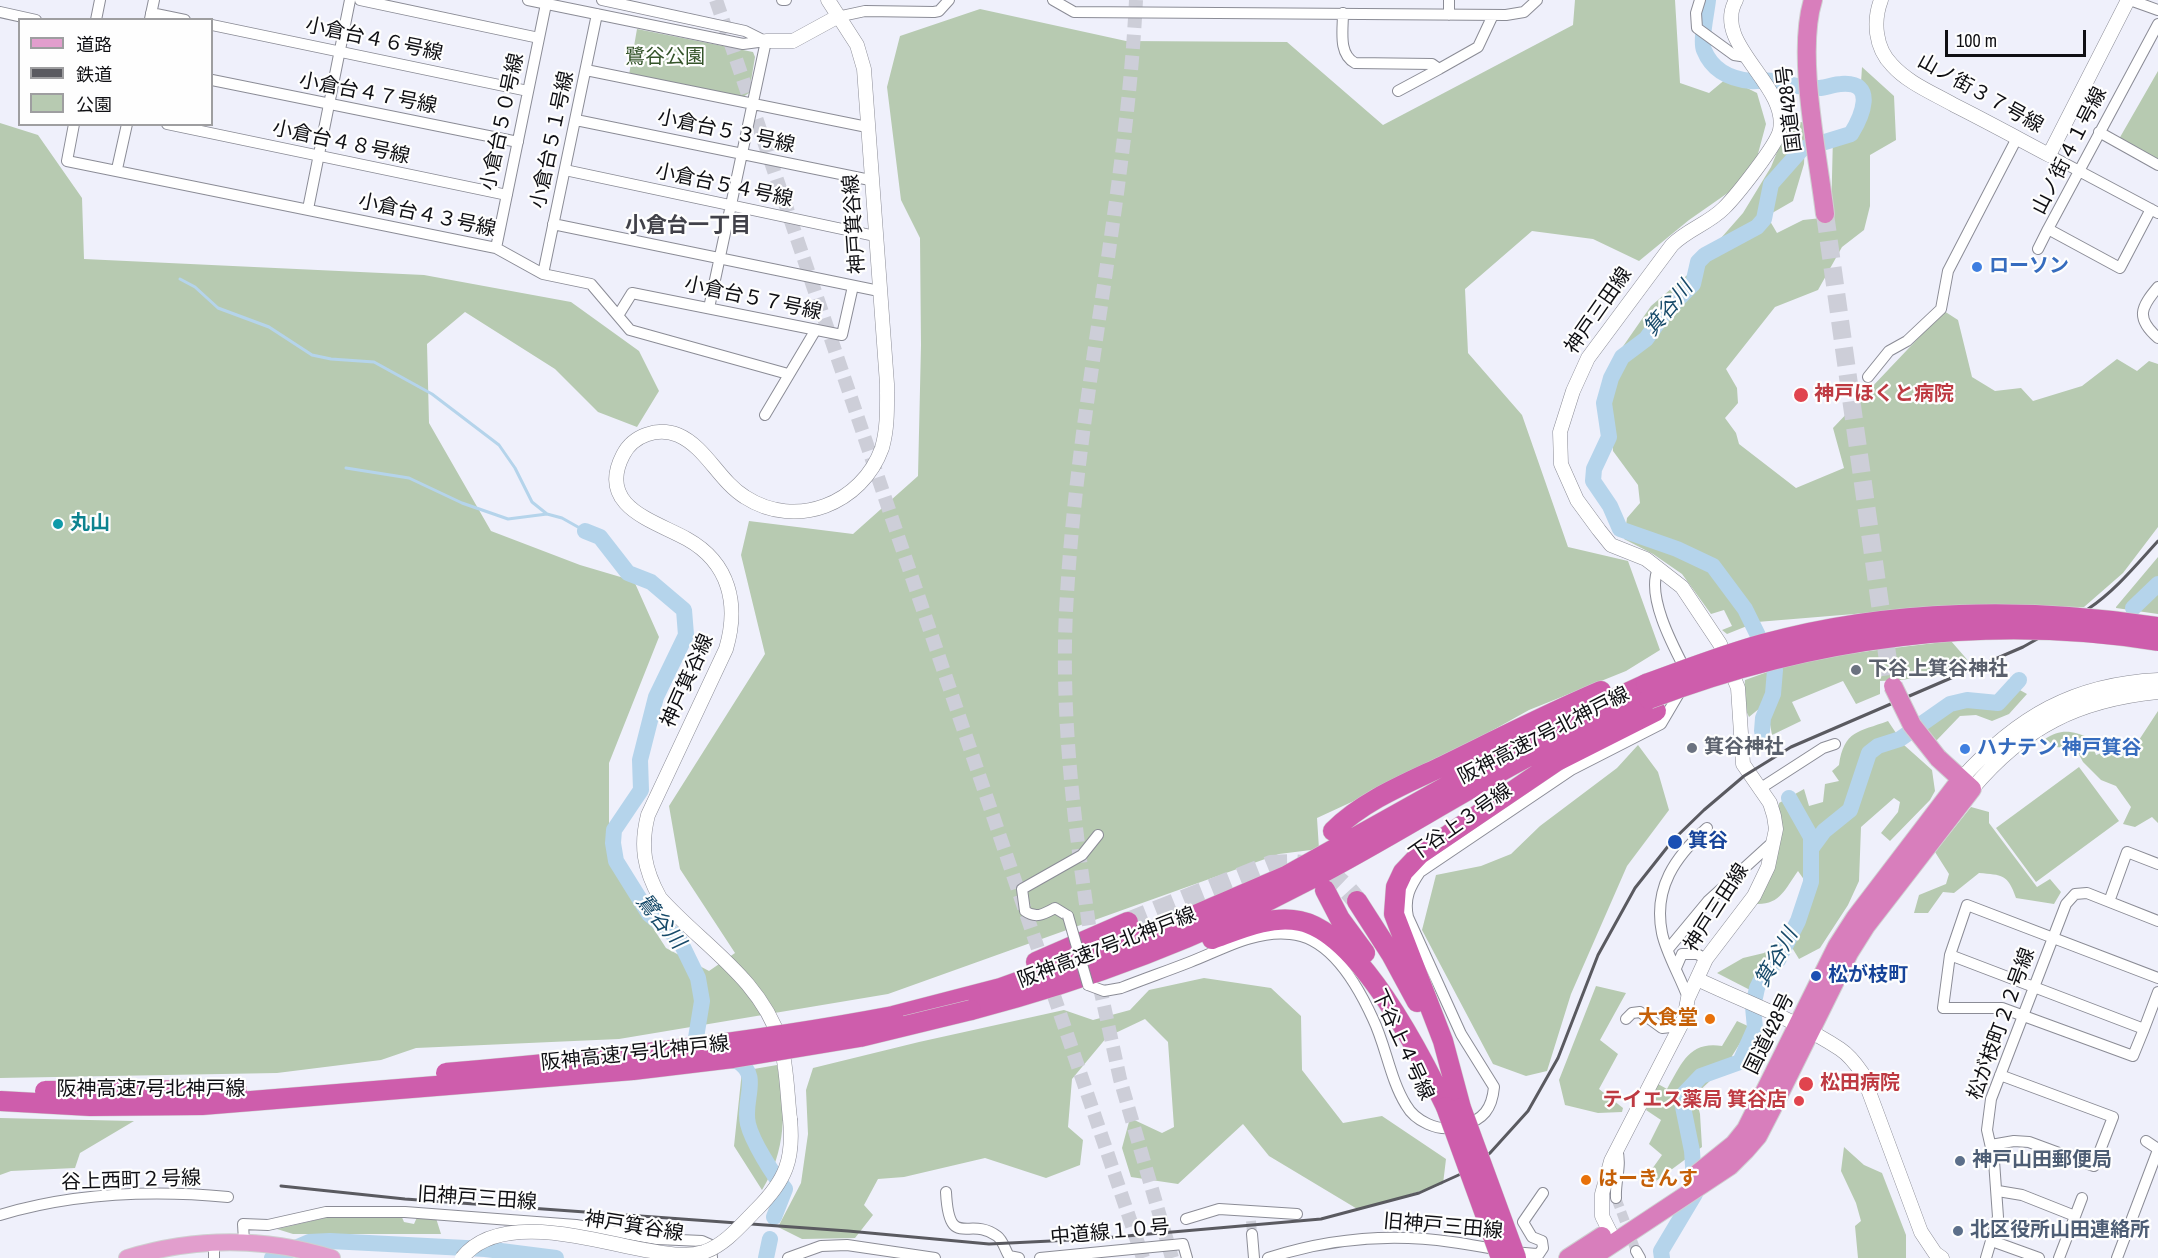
<!DOCTYPE html>
<html>
<head>
<meta charset="utf-8">
<style>
  body { margin:0 }
  #map { position:relative; width:2158px; height:1258px; overflow:hidden; background:#eff0fb; font-family:"Archivo Narrow","Noto Sans JP",sans-serif }
  canvas { display:block }
  .legend { position:absolute; left:18px; top:18px; width:195px; height:108px; box-sizing:border-box; background:#fefefe; border:2px solid #9e9ea0; margin:0; padding:8px 10px; list-style:none; font-size:18px; color:#0f0f13 }
  .legend li { display:flex; align-items:center; gap:12px; height:30px }
  .legend b { width:30px; border:2px solid #9e9ea0 }
  .scale { position:absolute; left:1945px; top:30px; width:141px; height:27px; box-sizing:border-box; border:3px solid #0f0f13; border-top:0; padding-left:8px; font-size:18px; line-height:21px; white-space:nowrap; color:#0f0f13; -webkit-text-stroke:4px #fefefe; paint-order:stroke }
</style>
</head>
<body>
<div id="map">
<canvas width="2158" height="1258"></canvas>
<ul class="legend">
<li><b style="height:8px;background:#e29ecd"></b>道路</li>
<li><b style="height:8px;background:#5a5a60"></b>鉄道</li>
<li><b style="height:16px;background:#b7cab1"></b>公園</li>
</ul>
<div class="scale">100 m</div>
</div>
<script>
const ctx = document.querySelector('canvas').getContext('2d');
ctx.lineJoin = 'round';
function fillPath(path, color) { ctx.fillStyle = color; ctx.fill(path, 'evenodd'); }
function stroke(path, color, width, dash) { ctx.strokeStyle = color; ctx.lineWidth = width; ctx.lineCap = dash ? 'butt' : 'round'; ctx.setLineDash(dash || []); ctx.stroke(path); }
function write(font, color, halo, rows, align = 'center') {
  ctx.font = font + ' "Archivo Narrow","Noto Sans JP",sans-serif'; ctx.lineWidth = 4.5; ctx.setLineDash([]); ctx.textBaseline = 'middle'; ctx.strokeStyle = halo; ctx.fillStyle = color; for (const [text, x, y, turn = 0] of rows) {
    ctx.save(); ctx.translate(x, y); ctx.rotate((+turn || 0) * Math.PI / 180); ctx.textAlign = isNaN(turn) ? turn : align; if (halo) ctx.strokeText(text, 0, 0); ctx.fillText(text, 0, 0); ctx.restore();
  }
}
fillPath(new Path2D(`
  M1575 0H1675L1680 83 1709 93 1727 78 1757 93 1766 124 1752 176 1689 220 1639 261 1593 239 1532 231 1465 289 1468 353 1522 415 1568 547 1628 561 1660 650 1626 671 1529 710 1423 769 1317 818 1319 849 1279 854 888 994 619 1039 416 1048 381 1060 277 1073 0 1078V123L38 135 82 198 84 259 424 275 571 302 639 351 659 391 637 427 598 412 555 369 465 312 427 344 429 423 491 531 580 565 634 581 659 637 609 763V860L666 948 709 971 735 953 680 869 669 806 765 654 741 555 749 521 853 534 918 476 921 345 920 238 901 200 887 87 900 36 980 9 1126 41 1287 42 1383 125 1573 25Z
  M637 29 753 52 755 57 749 93 743 97 629 75Z
  M1862 67 1894 96 1896 140 1870 155V206L1864 230 1842 247 1818 290 1775 307 1726 369 1737 388 1738 403 1725 418 1736 433 1739 444 1796 488 1844 468 1833 428 1944 311 1958 320 1972 377 1995 391 2021 388 2033 401 2082 386 2117 359 2137 371 2149 361 2158 364V527L2123 573 2084 607 1952 606 1842 615 1757 622 1727 634 1722 630 1732 626 1724 610 1711 614 1682 574 1653 554 1624 539 1627 518 1640 503 1638 485 1613 451 1610 407 1617 355 1651 306 1692 271 1743 213 1771 167 1790 120 1806 123 1804 164 1793 201 1767 216 1777 233 1803 220 1831 217 1833 136 1858 131Z
  M2158 71V159L2119 139Z
  M2158 557V614L2116 608V607Z
  M1951 641 1971 664 1903 680 1880 681V694L1856 704 1843 681 1792 702 1801 721 1772 735 1766 703 1749 717 1743 704 1745 680 1804 659Z
  M2018 689 2027 694 2009 714 1992 721 1976 715 1960 716 1935 742 1922 728C1954 704 1958 702 1998 706Z
  M2158 711V823L2152 817 2135 827 2123 824 2131 807 2116 786 2101 780 2083 762 2076 749 2056 747 2045 739C2061 728 2073 731 2090 738L2096 755 2139 740Z
  M1888 721 1904 745 1932 770 1935 791 1930 800 1890 841 1881 833 1898 812 1900 802 1894 798 1861 827 1859 881 1848 905 1820 948 1799 959 1791 946C1774 957 1758 971 1752 991L1717 973 1743 958 1764 953 1805 921 1814 894 1798 871C1785 889 1780 905 1756 904L1778 835 1779 803 1804 789 1809 806 1823 802 1825 784 1839 781 1832 771 1839 765C1844 730 1859 732 1888 721Z
  M1638 745 1658 772 1669 810 1627 866 1571 994 1547 1071 1526 1076 1493 1064 1422 930 1436 875 1481 866 1511 854 1540 826 1617 768Z
  M2079 767 2119 821 2036 882 1996 828Z
  M1971 807 1989 812V823L2037 887 2050 879 2061 892 2054 904 2016 898C2008 874 2002 875 1979 873L1954 893 1943 892 1928 913H1914L1919 895 1946 884 1949 874 1935 852Z
  M1204 978 1271 988 1301 1016 1302 1070 1343 1123 1382 1116 1446 1159 1443 1184 1359 1210 1269 1156 1243 1124 1178 1184 1131 1177 1122 1148 1130 1118 1162 1133 1174 1127 1168 1042 1145 1019 1107 1037 1072 1079 1068 1127 1083 1140 1080 1165 1046 1178 985 1158 904 1177 878 1179 864 1205 873 1215 855 1238 802 1239 778 1227 801 1183 808 1134 806 1090 813 1068 919 1042 1064 1010 1093 1020 1130 1010 1149 990Z
  M1596 986 1626 993 1600 1040 1618 1054 1599 1089 1623 1108 1622 1112 1598 1113 1565 1105 1559 1080Z
  M1737 1021 1750 1027 1732 1056 1734 1070 1712 1079 1695 1095 1700 1114 1702 1147 1656 1181 1647 1176 1662 1155 1649 1144 1661 1120 1646 1110 1658 1084 1667 1089C1682 1063 1689 1041 1722 1046Z
  M777 1065C787 1108 786 1152 762 1190L734 1146 742 1071Z
  M0 1118 134 1121 80 1153 75 1168 11 1171 0 1175Z
  M1844 1147 1864 1165 1882 1173 1906 1235V1258H1858L1855 1226 1861 1221 1856 1203 1841 1171Z
  M401 1215 404 1222 414 1224 418 1215H435L441 1234H293L277 1229 333 1216Z`), '#b7cab1');
stroke(new Path2D(`
  M180 279 195 287 218 308 269 327 312 355 331 359 374 362 432 394 499 445 515 468 532 502 547 514
  M346 468 409 478 462 503 508 519 547 514 562 518 585 531`), '#b5d4eb', 3);
stroke(new Path2D(`
  M1708 0C1707 11 1700 41 1704 50 1712 70 1730 79 1751 81 1758 82 1766 79 1773 81 1787 83 1804 89 1819 88 1826 88 1834 84 1841 84 1878 81 1861 118 1851 134L1802 149 1771 184 1764 219 1757 227 1705 255 1698 262 1693 284 1666 311 1646 339 1622 357 1611 378 1604 403 1609 437 1594 469 1593 481 1610 506 1620 529 1677 549 1713 566 1745 609 1775 670 1773 694 1763 718 1762 731
  M585 531 600 537 628 573 651 582 684 610 686 635 656 697 640 760 641 790 614 830 613 843 616 861 649 914 679 939 698 978 702 1001 695 1044 701 1058
  M2133 608 2158 584
  M1813 846 1824 831 1850 810 1869 753 1878 746 1900 739 1950 704 1967 700 1998 703 2019 680
  M726 1061H737C762 1075 742 1101 748 1124 752 1141 773 1175 785 1189L774 1217
  M272 1258 309 1242 330 1241 485 1249 556 1258
  M766 1258 770 1239
  M1662 1258 1661 1251 1695 1194 1692 1151 1681 1097 1701 1076 1740 1062 1755 1028 1753 1007 1757 988 1763 976 1778 960 1798 921 1811 882V837L1789 798`), '#b5d4eb', 16);
stroke(new Path2D(`
  M1616 1198 1636 1251
  M1251 1221 1252 1234`), '#cdced8', 10, [10, 5]);
stroke(new Path2D(`
  M716 0 1143 1258
  M1092 946C1075 829 1059 712 1067 594 1079 395 1126 199 1136 0
  M1095 965 1120 1079 1172 1258`), '#cdced8', 14, [14, 7]);
stroke(new Path2D(`
  M1825 214 1890 675`), '#cdced8', 18, [18, 9]);
stroke(new Path2D(`
  M1128 922 1271 865C1314 862 1330 867 1357 901`), '#cdced8', 20, [20, 10]);
const minor = new Path2D(`
  M360 0 539 38
  M528 0 743 44 766 41
  M602 0 745 31 765 41
  M782 0H786
  M1053 0 1074 12 1506 15 1524 12 1537 0
  M1700 0 1696 13 1697 28 1734 55 1747 57
  M2130 0 2158 10
  M0 12 36 20
  M151 13 185 20
  M1343 13C1343 30 1338 54 1355 63L1432 64 1439 69 1478 47 1493 15
  M1449 15V0
  M837 17 865 11 934 12 939 11 949 0
  M150 19 154 0
  M96 20 100 0
  M212 25 528 91
  M586 70 867 127
  M212 80 518 142
  M1398 91 1439 69
  M576 120 870 180
  M74 124 67 161 496 248 543 274 591 284 630 330 788 374
  M167 124 507 195
  M2099 132 2158 165
  M2049 155 2158 213
  M117 169 127 124
  M565 170 875 236
  M308 209 350 0
  M2151 209 2120 268 2048 229 2158 24
  M553 224 879 291
  M496 248 546 4
  M2038 249 2048 229
  M543 274 597 14
  M2158 287C2141 307 2135 318 2158 338
  M709 308 766 41
  M619 314 632 293 842 335 853 286
  M1868 377 1889 351 1907 341 1941 309 1948 271 2017 138
  M765 415 815 331
  M1658 569C1646 596 1673 646 1686 671
  M1761 788 1823 748 1835 744
  M2110 899 2127 852 2158 864
  M1068 916 1055 908C1044 914 1036 919 1025 911L1022 889 1082 855 1098 835
  M1669 948 1708 901 1774 841
  M1950 955 1943 1008H2002L2133 1056 2144 1029
  M1676 968 1682 954H1697L1706 959
  M2158 978 1967 905 1950 955 2144 1029 2158 992
  M1088 985 1104 991 1121 988C1144 979 1167 971 1190 962 1221 950 1255 930 1290 934 1331 937 1358 986 1373 1019 1386 1046 1390 1079 1406 1105 1415 1121 1438 1132 1456 1127
  M1688 998C1681 978 1666 953 1662 933 1653 888 1675 857 1707 828
  M1626 1019 1632 1013 1640 1012 1662 1028 1680 1026
  M1463 1125C1483 1120 1492 1109 1494 1087L1461 1034 1408 917C1404 898 1410 887 1420 872L1571 770 1661 724 1681 690
  M2146 1141 2158 1149
  M1991 1145 2014 1141 2029 1142 2094 1166 2113 1117 2000 1075
  M1998 1191 2022 1195 2075 1216
  M946 1192C949 1252 969 1215 997 1236 1003 1240 1005 1250 1009 1256L1019 1258
  M1616 1198C1615 1180 1622 1166 1617 1149
  M0 1215C73 1193 153 1190 228 1197
  M1186 1219 1219 1209 1297 1214
  M1252 1234 1254 1258
  M244 1241 243 1224 268 1225 326 1212H405L576 1225 657 1239 702 1241 711 1245 712 1258
  M1992 1241 2039 1258
  M1636 1251 1640 1258
  M214 1258V1242
  M788 1258 821 1246 847 1245 935 1258
  M1040 1258 1183 1244 1187 1258
  M1268 1258C1327 1239 1390 1233 1452 1242 1481 1246 1509 1253 1539 1254L1543 1248 1542 1241 1532 1237 1523 1222 1543 1193
  M1986 1258 1998 1217 1994 1161 1987 1130 1991 1099 2066 904 2075 894 2087 893 2158 921
  M2059 1258 2082 1198
  M2117 1258 2158 1150`);
const tertiary = new Path2D(`
  M1881 0C1873 21 1875 48 1892 65 1908 83 1933 93 1954 105 1986 121 2017 138 2049 155L2128 0
  M766 41H793L837 17
  M1961 779C2017 717 2074 684 2158 680
  M1972 789C2024 727 2078 700 2158 692
  M1697 979C1743 1001 1798 1021 1840 1049 1849 1055 1856 1064 1862 1073L1921 1232 1935 1253 1942 1258
  M790 1119C787 1093 787 1066 780 1041 761 979 701 944 660 898 644 869 640 846 648 815L726 649C739 605 730 563 687 539 655 521 596 507 623 455 633 435 658 427 678 435 706 447 719 481 745 497 796 530 862 504 882 448 888 427 887 406 887 384L864 69 857 45 828 0
  M1610 1232 1602 1216V1194L1611 1161 1684 1019 1688 998 1706 959 1754 896 1768 867 1776 829 1774 816 1770 803 1743 764 1738 688 1720 644 1682 587 1646 559 1611 545 1599 530 1577 500 1561 464 1560 432 1573 391 1588 358 1672 245C1688 229 1708 224 1724 208 1736 196 1777 145 1780 130 1789 85 1711 44 1736 0`);
const primary = new Path2D(`
  M127 1258C196 1237 264 1237 332 1258`);
const trunk = new Path2D(`
  M1813 0C1796 54 1818 155 1825 214
  M1698 1173 1734 1144 1746 1129 1837 946 1855 918 1961 779
  M1568 1258 1602 1236
  M1591 1258 1730 1166 1745 1151 1758 1136 1775 1103 1849 953 1866 926 1972 789 1938 758`);
const motorway = new Path2D(`
  M1333 831C1363 801 1405 784 1443 766 1496 740 1547 714 1601 691
  M1325 890 1340 919 1365 953
  M1357 901 1391 954 1417 1002
  M1212 939C1240 929 1270 915 1300 921 1359 933 1421 1055 1446 1107
  M1036 962 1128 922
  M971 1010C1088 980 1203 936 1309 880 1380 843 1448 800 1518 762 1561 739 1605 719 1649 699
  M893 1016 1001 988 1156 932 1286 876 1492 761 1568 720 1646 684
  M1461 1108 1443 1041 1394 914 1396 887 1403 872 1420 854 1557 761 1656 711`);
stroke(minor, '#8b8c96', 12);
stroke(tertiary, '#8b8c96', 15);
stroke(primary, '#cfcfd0', 18);
stroke(trunk, '#cfcfd0', 20);
stroke(motorway, '#cfcfd0', 21);
stroke(minor, '#fff', 10);
stroke(tertiary, '#fff', 14);
stroke(primary, '#e29ecd', 16);
stroke(trunk, '#d87ebc', 18);
stroke(motorway, '#ce5dac', 20);
stroke(new Path2D(`
  M281 1186 405 1199 848 1231 989 1244 1092 1239 1321 1219 1419 1193 1463 1173 1490 1153 1528 1111 1558 1058 1598 955 1635 888 1673 840 1704 810 1744 776 1791 747 2023 647C2044 635 2067 623 2088 609 2115 591 2136 565 2158 541`), '#5a5a60', 3);
const minorBridge = new Path2D(`
  M1068 916 1088 985`);
const tertiaryBridge = new Path2D(`
  M462 1258C500 1210 594 1241 645 1250 665 1253 684 1258 704 1252 725 1245 742 1224 757 1209 786 1180 794 1159 790 1119`);
const trunkBridge = new Path2D(`
  M1893 686 1912 725 1938 758`);
const motorwayBridge = new Path2D(`
  M1646 684C1685 670 1723 655 1763 644 1889 609 2029 607 2158 627
  M1649 699C1810 637 1987 613 2158 641
  M446 1073C596 1060 745 1044 893 1016
  M45 1091 237 1090
  M0 1101 90 1106 202 1105 633 1070 733 1058 860 1037 971 1010
  M1446 1107 1501 1258
  M1461 1108 1516 1258`);
stroke(minorBridge, '#8b8c96', 12, []);
stroke(tertiaryBridge, '#8b8c96', 15, []);
stroke(trunkBridge, '#cfcfd0', 20, []);
stroke(motorwayBridge, '#cfcfd0', 21, []);
stroke(minorBridge, '#fff', 10);
stroke(tertiaryBridge, '#fff', 14);
stroke(trunkBridge, '#d87ebc', 18);
stroke(motorwayBridge, '#ce5dac', 20);
for (const [x, y, r, color] of [
  [1977,267,6,"#3f7fe0"],
  [1801,395,8,"#e0444e"],
  [58,524,6,"#0f9aa8"],
  [1856,670,6,"#6b7280"],
  [1692,748,6,"#6b7280"],
  [1965,749,6,"#3f7fe0"],
  [1675,842,8,"#1a4fb4"],
  [1816,976,6,"#1a4fb4"],
  [1710,1019,6,"#e8710a"],
  [1806,1084,8,"#e0444e"],
  [1799,1101,6,"#e0444e"],
  [1960,1161,6,"#5c6f8a"],
  [1586,1180,6,"#e8710a"],
  [1958,1231,6,"#5c6f8a"]
]) { const dot = new Path2D(); dot.arc(x, y, r, 0, 2 * Math.PI); ctx.fillStyle = color; ctx.fill(dot); stroke(dot, '#fefefe', 2); }
write('20px', '#0f0f13', '#fefefe', [
  ["小倉台４６号線",374,40,12],
  ["小倉台４７号線",368,94,11],
  ["山ノ街３７号線",1980,94,29],
  ["国道428号",1790,109,-97],
  ["小倉台５０号線",503,122,-78],
  ["小倉台５３号線",726,132,12],
  ["小倉台５１号線",553,140,-78],
  ["小倉台４８号線",341,143,12],
  ["山ノ街４１号線",2070,151,-63],
  ["小倉台５４号線",724,186,12],
  ["小倉台４３号線",427,216,12],
  ["神戸箕谷線",855,224,-94],
  ["小倉台５７号線",753,299,12],
  ["神戸三田線",1599,311,-55],
  ["神戸箕谷線",688,681,-66],
  ["阪神高速7号北神戸線",1544,736,-27],
  ["下谷上３号線",1461,823,-35],
  ["神戸三田線",1717,908,-57],
  ["阪神高速7号北神戸線",1107,948,-21],
  ["松が枝町２２号線",2002,1024,-70],
  ["国道428号",1770,1034,-64],
  ["下谷上４号線",1402,1045,65],
  ["阪神高速7号北神戸線",635,1054,-6],
  ["阪神高速7号北神戸線",151,1090],
  ["谷上西町２号線",131,1181,-2],
  ["旧神戸三田線",477,1199,4],
  ["神戸箕谷線",634,1227,9],
  ["旧神戸三田線",1443,1227,5],
  ["中道線１０号",1110,1233,-5]
]);
write('20px', '#35542a', '#fefefe', [
  ["鷺谷公園",665,58]
]);
write('bold 20px', '#366cbe', '#fefefe', [
  ["ローソン",1989,267],
  ["ハナテン 神戸箕谷",1977,749]
], 'left');
write('bold 20px', '#be3a42', '#fefefe', [
  ["神戸ほくと病院",1814,395],
  ["松田病院",1820,1084],
  ["テイエス薬局 箕谷店",1787,1101,"right"]
], 'left');
write('bold 20px', '#0d838f', '#fefefe', [
  ["丸山",70,524]
], 'left');
write('bold 20px', '#5b616d', '#fefefe', [
  ["下谷上箕谷神社",1868,670],
  ["箕谷神社",1704,748]
], 'left');
write('bold 20px', '#164399', '#fefefe', [
  ["箕谷",1688,842],
  ["松が枝町",1828,976]
], 'left');
write('bold 20px', '#c56008', '#fefefe', [
  ["大食堂",1698,1019],
  ["はーきんす",1598,1180,"left"]
], 'right');
write('bold 20px', '#4e5e75', '#fefefe', [
  ["神戸山田郵便局",1972,1161],
  ["北区役所山田連絡所",1970,1231]
], 'left');
write('bold 21px', '#414149', '#fefefe', [
  ["小倉台一丁目",688,226]
]);
write('italic 21px', '#164969', '#fefefe', [
  ["箕谷川",1669,309,-51],
  ["鷺谷川",660,922,51],
  ["箕谷川",1777,958,-60]
]);
</script>
</body>
</html>
